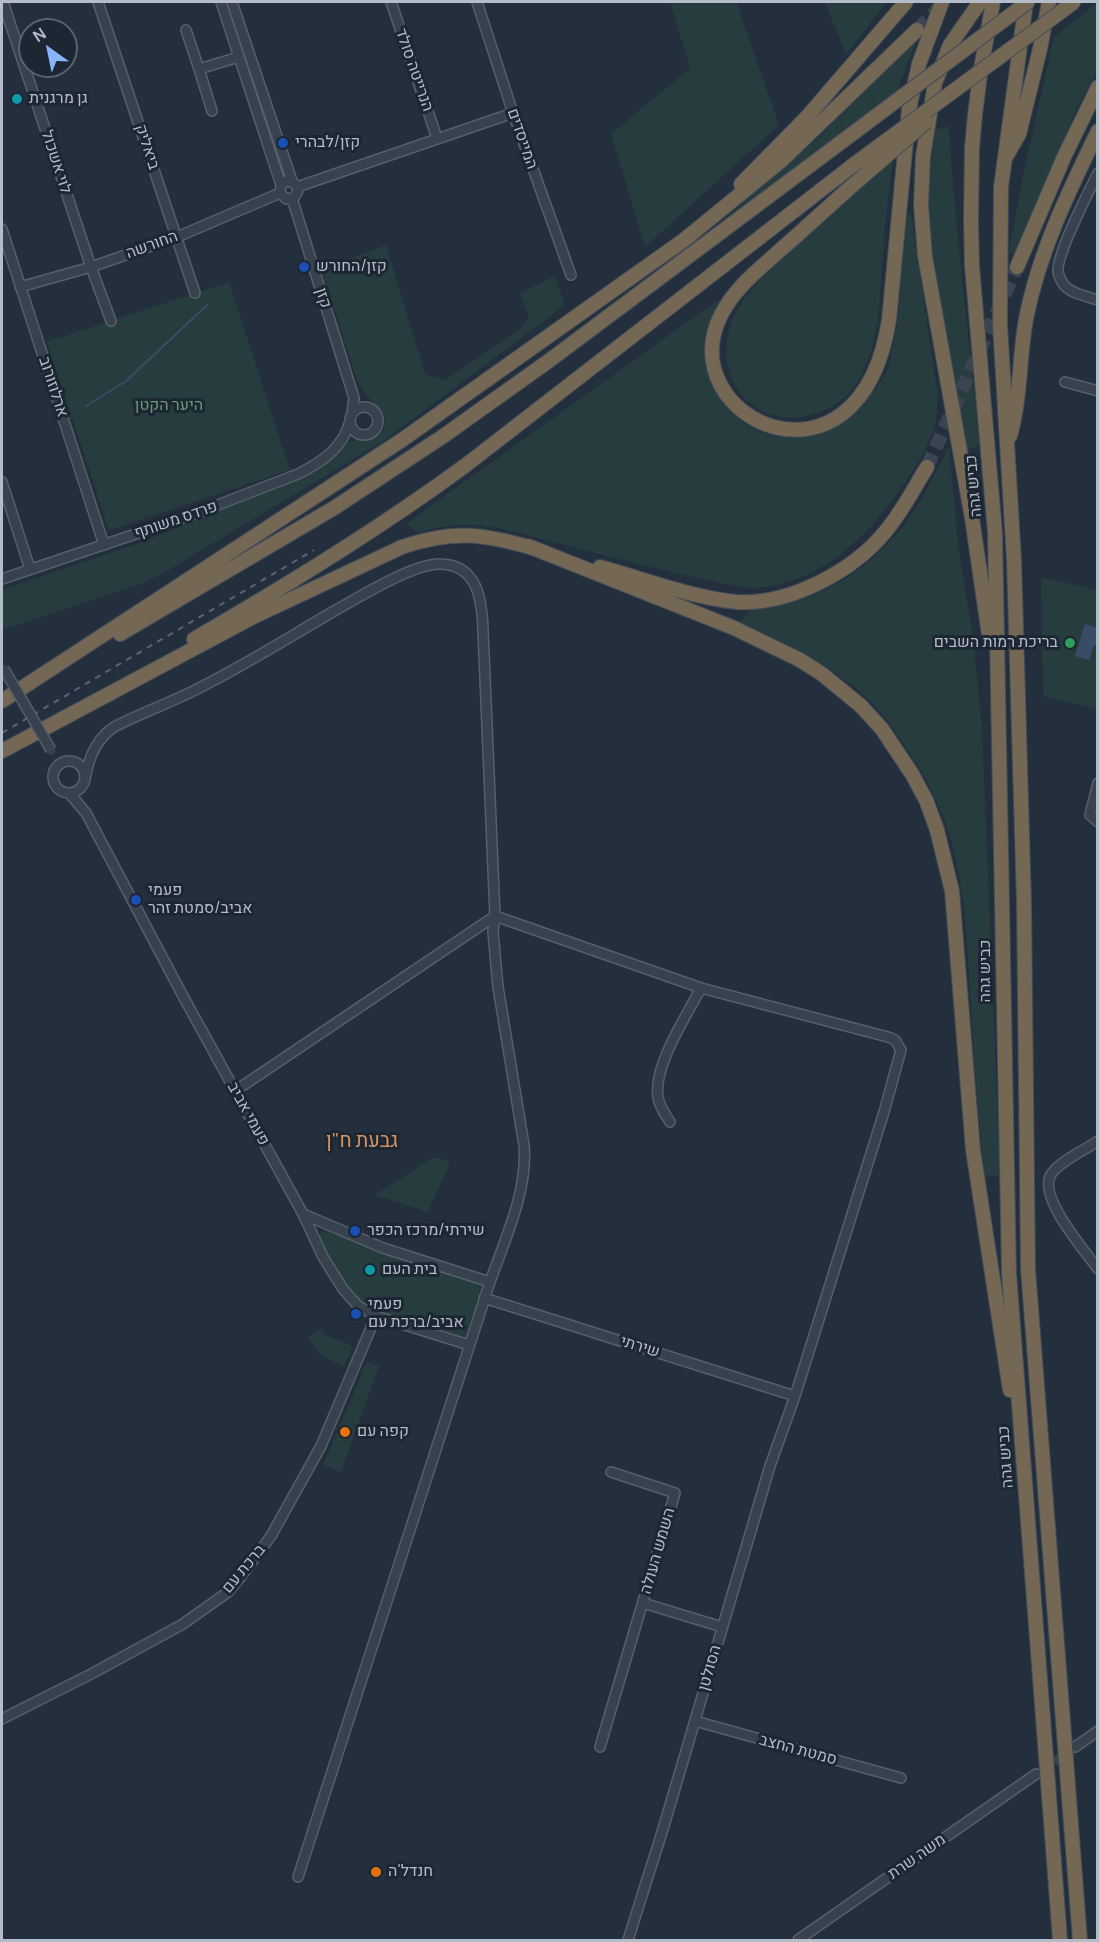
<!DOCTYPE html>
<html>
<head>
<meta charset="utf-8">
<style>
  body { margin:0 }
  #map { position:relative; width:1099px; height:1942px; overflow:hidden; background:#242f3e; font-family:Manrope,sans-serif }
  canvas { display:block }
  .frame { position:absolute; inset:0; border:3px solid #b4bcc9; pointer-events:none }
  .north { position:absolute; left:18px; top:18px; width:60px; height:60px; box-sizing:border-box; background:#1d2633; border:2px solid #59626f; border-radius:50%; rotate:327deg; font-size:16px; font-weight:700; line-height:24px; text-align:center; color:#b4bcc9 }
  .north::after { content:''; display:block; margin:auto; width:21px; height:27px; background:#8ab4f8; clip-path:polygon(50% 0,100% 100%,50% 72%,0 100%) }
</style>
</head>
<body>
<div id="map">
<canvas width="1099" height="1942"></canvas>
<div class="frame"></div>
<div class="north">N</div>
</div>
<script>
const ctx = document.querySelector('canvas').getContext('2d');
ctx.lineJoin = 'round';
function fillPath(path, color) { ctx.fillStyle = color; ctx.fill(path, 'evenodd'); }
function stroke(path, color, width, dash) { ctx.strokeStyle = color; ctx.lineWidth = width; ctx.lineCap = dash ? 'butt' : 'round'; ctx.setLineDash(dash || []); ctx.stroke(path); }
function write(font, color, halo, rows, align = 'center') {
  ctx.font = font + ' Manrope,Heebo,sans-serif'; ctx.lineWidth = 6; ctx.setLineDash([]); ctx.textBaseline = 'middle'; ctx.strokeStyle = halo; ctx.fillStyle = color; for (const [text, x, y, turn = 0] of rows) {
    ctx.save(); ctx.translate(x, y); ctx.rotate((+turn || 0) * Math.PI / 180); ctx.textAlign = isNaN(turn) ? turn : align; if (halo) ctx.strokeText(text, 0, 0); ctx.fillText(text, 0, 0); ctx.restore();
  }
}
fillPath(new Path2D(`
  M670 2H741L737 4 779 125 645 247 611 134 690 68Z
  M825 2H886L846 55Z
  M1097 3V71L1076 110 1015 254 1009 252 1023 175 1054 37Z
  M919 34 896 93 824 148 727 216 821 135Z
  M949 126C955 233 970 339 979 445L967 450 945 331 930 232 927 189 931 131Z
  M893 159C889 191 885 222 883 254 879 295 881 341 860 378 851 394 837 405 820 412 752 438 704 371 737 310 749 288 770 270 788 253 822 221 857 190 893 159Z
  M911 214 938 397C937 406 937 416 935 424 927 456 899 492 879 517 852 551 808 582 765 587 743 590 718 582 697 578 645 566 594 553 542 539 495 527 467 517 418 533L407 523 718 300C712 317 705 335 706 353 708 403 751 442 801 437 820 435 839 422 854 410 867 400 882 383 888 368 890 361 891 353 893 345 903 300 900 263 900 218Z
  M386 245 425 374 445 380 521 328 529 316 520 293 555 276 565 305 385 440 167 571 141 584 2 630V590L145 541 313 469 343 445 358 439H372L384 430 385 419 358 383 322 270Z
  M229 282 290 470 109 530 47 342Z
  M949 447 959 552 973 637 982 727 1000 1176 984 1177C980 1126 975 1075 972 1023 967 960 968 892 948 830 938 799 921 769 902 742 892 727 881 711 868 699 831 665 787 643 740 623L751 609C814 606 868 572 906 522 923 500 935 472 949 447Z
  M1041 577 1097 590V709L1043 696Z
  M432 1158H440L450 1163 428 1212 375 1195Z
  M325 1230 484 1285 466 1341C434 1330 382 1319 357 1298 341 1285 328 1257 319 1239L320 1233Z
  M321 1328 325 1335 353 1346 344 1367 319 1354 308 1337Z
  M367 1362 379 1366 341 1472 323 1465Z`), '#263c3f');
fillPath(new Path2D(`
  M1085 624 1097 628V645H1094L1089 660 1075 656Z`), '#394c67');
stroke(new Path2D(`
  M86 406 126 381 207 305`), '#394c67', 2);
stroke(new Path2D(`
  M1043 1769 1069 1752`), '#3a4453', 9, [9, 4.5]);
stroke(new Path2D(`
  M917 30 940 7
  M927 467 1017 267`), '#3a4453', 14, [14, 7]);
const minor = new Path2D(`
  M3 2 91 267 111 321
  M98 2 195 293
  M221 2 281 185 280 193 286 199C293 199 297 196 298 189L294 183 286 181 281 185
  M232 2 292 181
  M391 2 437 138
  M477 2 513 113 571 275
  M186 30 199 69
  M212 111 199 69 239 57
  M1098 173C1089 191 1056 255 1058 272 1059 277 1061 281 1064 285 1072 294 1086 296 1098 300
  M297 187 513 113
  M292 198 354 398 352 414
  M2 229 104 545
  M20 287 91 267 177 237 280 193
  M1065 382 1098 391
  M350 421a14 14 0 1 1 28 0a14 14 0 1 1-28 0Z
  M2 482 30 569
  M2 579 189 516 298 474C322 462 343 448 350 421
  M53 777a16 16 0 1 1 32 0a16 16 0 1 1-32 0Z
  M85 780C88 759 96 739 114 727 143 712 173 702 201 687 247 664 291 636 336 610 359 597 413 564 439 564 478 564 482 600 483 630L495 916 493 932 498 987 524 1145C528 1191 505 1239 490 1282L298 1877
  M1098 783 1090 815 1098 822
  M69 793 86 813 184 998 303 1214 323 1257 343 1289 358 1306 376 1316 469 1345
  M495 916 701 988 888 1037 895 1040 901 1050 884 1112 795 1396 770 1466 663 1829 628 1940
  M235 1091 495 916
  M670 1122C665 1114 659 1106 658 1097 653 1066 687 1015 701 988
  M1098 1141C1083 1151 1062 1160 1052 1173 1035 1194 1085 1251 1098 1269
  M303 1214 383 1248 490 1282
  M484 1298 795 1396
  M643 1603 722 1627
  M2 1719 93 1673 183 1624 228 1592 240 1578 271 1536 321 1446 376 1316
  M695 1721 901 1778
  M600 1747 675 1493 611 1472
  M1075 1747 1098 1731
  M798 1940 1036 1774`);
const highway = new Path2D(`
  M980 2 950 45 935 83 923 156 921 205 925 256 972 518 989 635
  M993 2 980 74 975 115 972 148 971 220 972 266 995 533 1009 1273 1060 1940
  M1026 2 1001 187 1000 325 1014 560 1024 903 1028 1269 1080 1940
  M1007 155 1019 134 1040 49 1049 2
  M741 184 807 117 906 2
  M846 191C824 211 801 232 778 252 757 271 734 289 721 315 669 418 859 509 889 320L909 109 919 64 942 2
  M1017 267 1064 157 1098 87
  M1010 436C1021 397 1019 358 1026 319 1039 252 1069 191 1098 131
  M528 546 734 628 800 660 822 674 861 706 882 729 912 774 926 800 937 830 952 891 973 1150 1010 1390
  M600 567C644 579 693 598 737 602 790 605 853 571 885 532 902 512 914 488 927 467
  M120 634 334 508 442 437 550 360 856 131
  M194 639C288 585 379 529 466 465L852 166
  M2 701 402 440 684 240 782 160 917 30
  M2 751 253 617 402 547C454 529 485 534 536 549`);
stroke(minor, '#565f6c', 12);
stroke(highway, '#434c59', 16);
stroke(minor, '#38414e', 9);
stroke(highway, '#746855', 14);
stroke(new Path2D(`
  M2 733 314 550`), '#5a6575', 2, [6, 6]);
const minorBridge = new Path2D(`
  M4 669 51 750`);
const highwayBridge = new Path2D(`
  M856 131 1028 2
  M852 166 1074 2
  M846 191 926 122`);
stroke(minorBridge, '#565f6c', 12, []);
stroke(highwayBridge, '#434c59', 16, []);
stroke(minorBridge, '#38414e', 9);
stroke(highwayBridge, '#746855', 14);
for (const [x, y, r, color] of [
  [17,99,6,"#0f9aa8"],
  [283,143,6,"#1a4fb4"],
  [304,267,6,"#1a4fb4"],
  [1070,643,6,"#2e9e5b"],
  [136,900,6,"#1a4fb4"],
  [355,1231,6,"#1a4fb4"],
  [370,1270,6,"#0f9aa8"],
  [356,1314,6,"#1a4fb4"],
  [345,1432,6,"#e8710a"],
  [376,1872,6,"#e8710a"]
]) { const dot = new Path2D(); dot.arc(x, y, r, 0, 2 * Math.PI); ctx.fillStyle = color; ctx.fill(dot); stroke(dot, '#1d2633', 2); }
write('16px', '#b4bcc9', '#1d2633', [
  ["הנרייטה סולד",414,70,71],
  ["המייסדים",522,139,71],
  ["ביאליק",147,147,72],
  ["לוי אשכול",56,162,72],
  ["החורשה",152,245,-20],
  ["קזן",323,298,73],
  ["ארלוזורוב",53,387,72],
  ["כביש גהה",974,486,-95],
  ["פרדס משותף",176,520,-19],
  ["כביש גהה",986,971,-90],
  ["פעמי אביב",248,1114,61],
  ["שירתי",640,1347,17],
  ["כביש גהה",1006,1457,-94],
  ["השמש העולה",658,1551,-74],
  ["ברכת עם",244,1569,-50],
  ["הסולטן",710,1668,-74],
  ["סמטת החצב",798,1750,15],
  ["משה שרת",917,1857,-35]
]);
write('16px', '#b4bcc9', '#1d2633', [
  ["גן מרגנית",29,99],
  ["קזן/לבהרי",295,143],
  ["קזן/החורש",316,267],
  ["בריכת רמות השבים",1058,643,"right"],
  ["פעמי",148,891],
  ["אביב/סמטת זהר",148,909],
  ["שירתי/מרכז הכפר",367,1231],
  ["בית העם",382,1270],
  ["פעמי",368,1305],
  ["אביב/ברכת עם",368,1323],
  ["קפה עם",357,1432],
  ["חנדל'ה",388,1872]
], 'left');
write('16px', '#6b9a76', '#1d2633', [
  ["היער הקטן",169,406]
]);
write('20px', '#d59563', '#1d2633', [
  ["גבעת ח\"ן",362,1141]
]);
</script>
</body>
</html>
